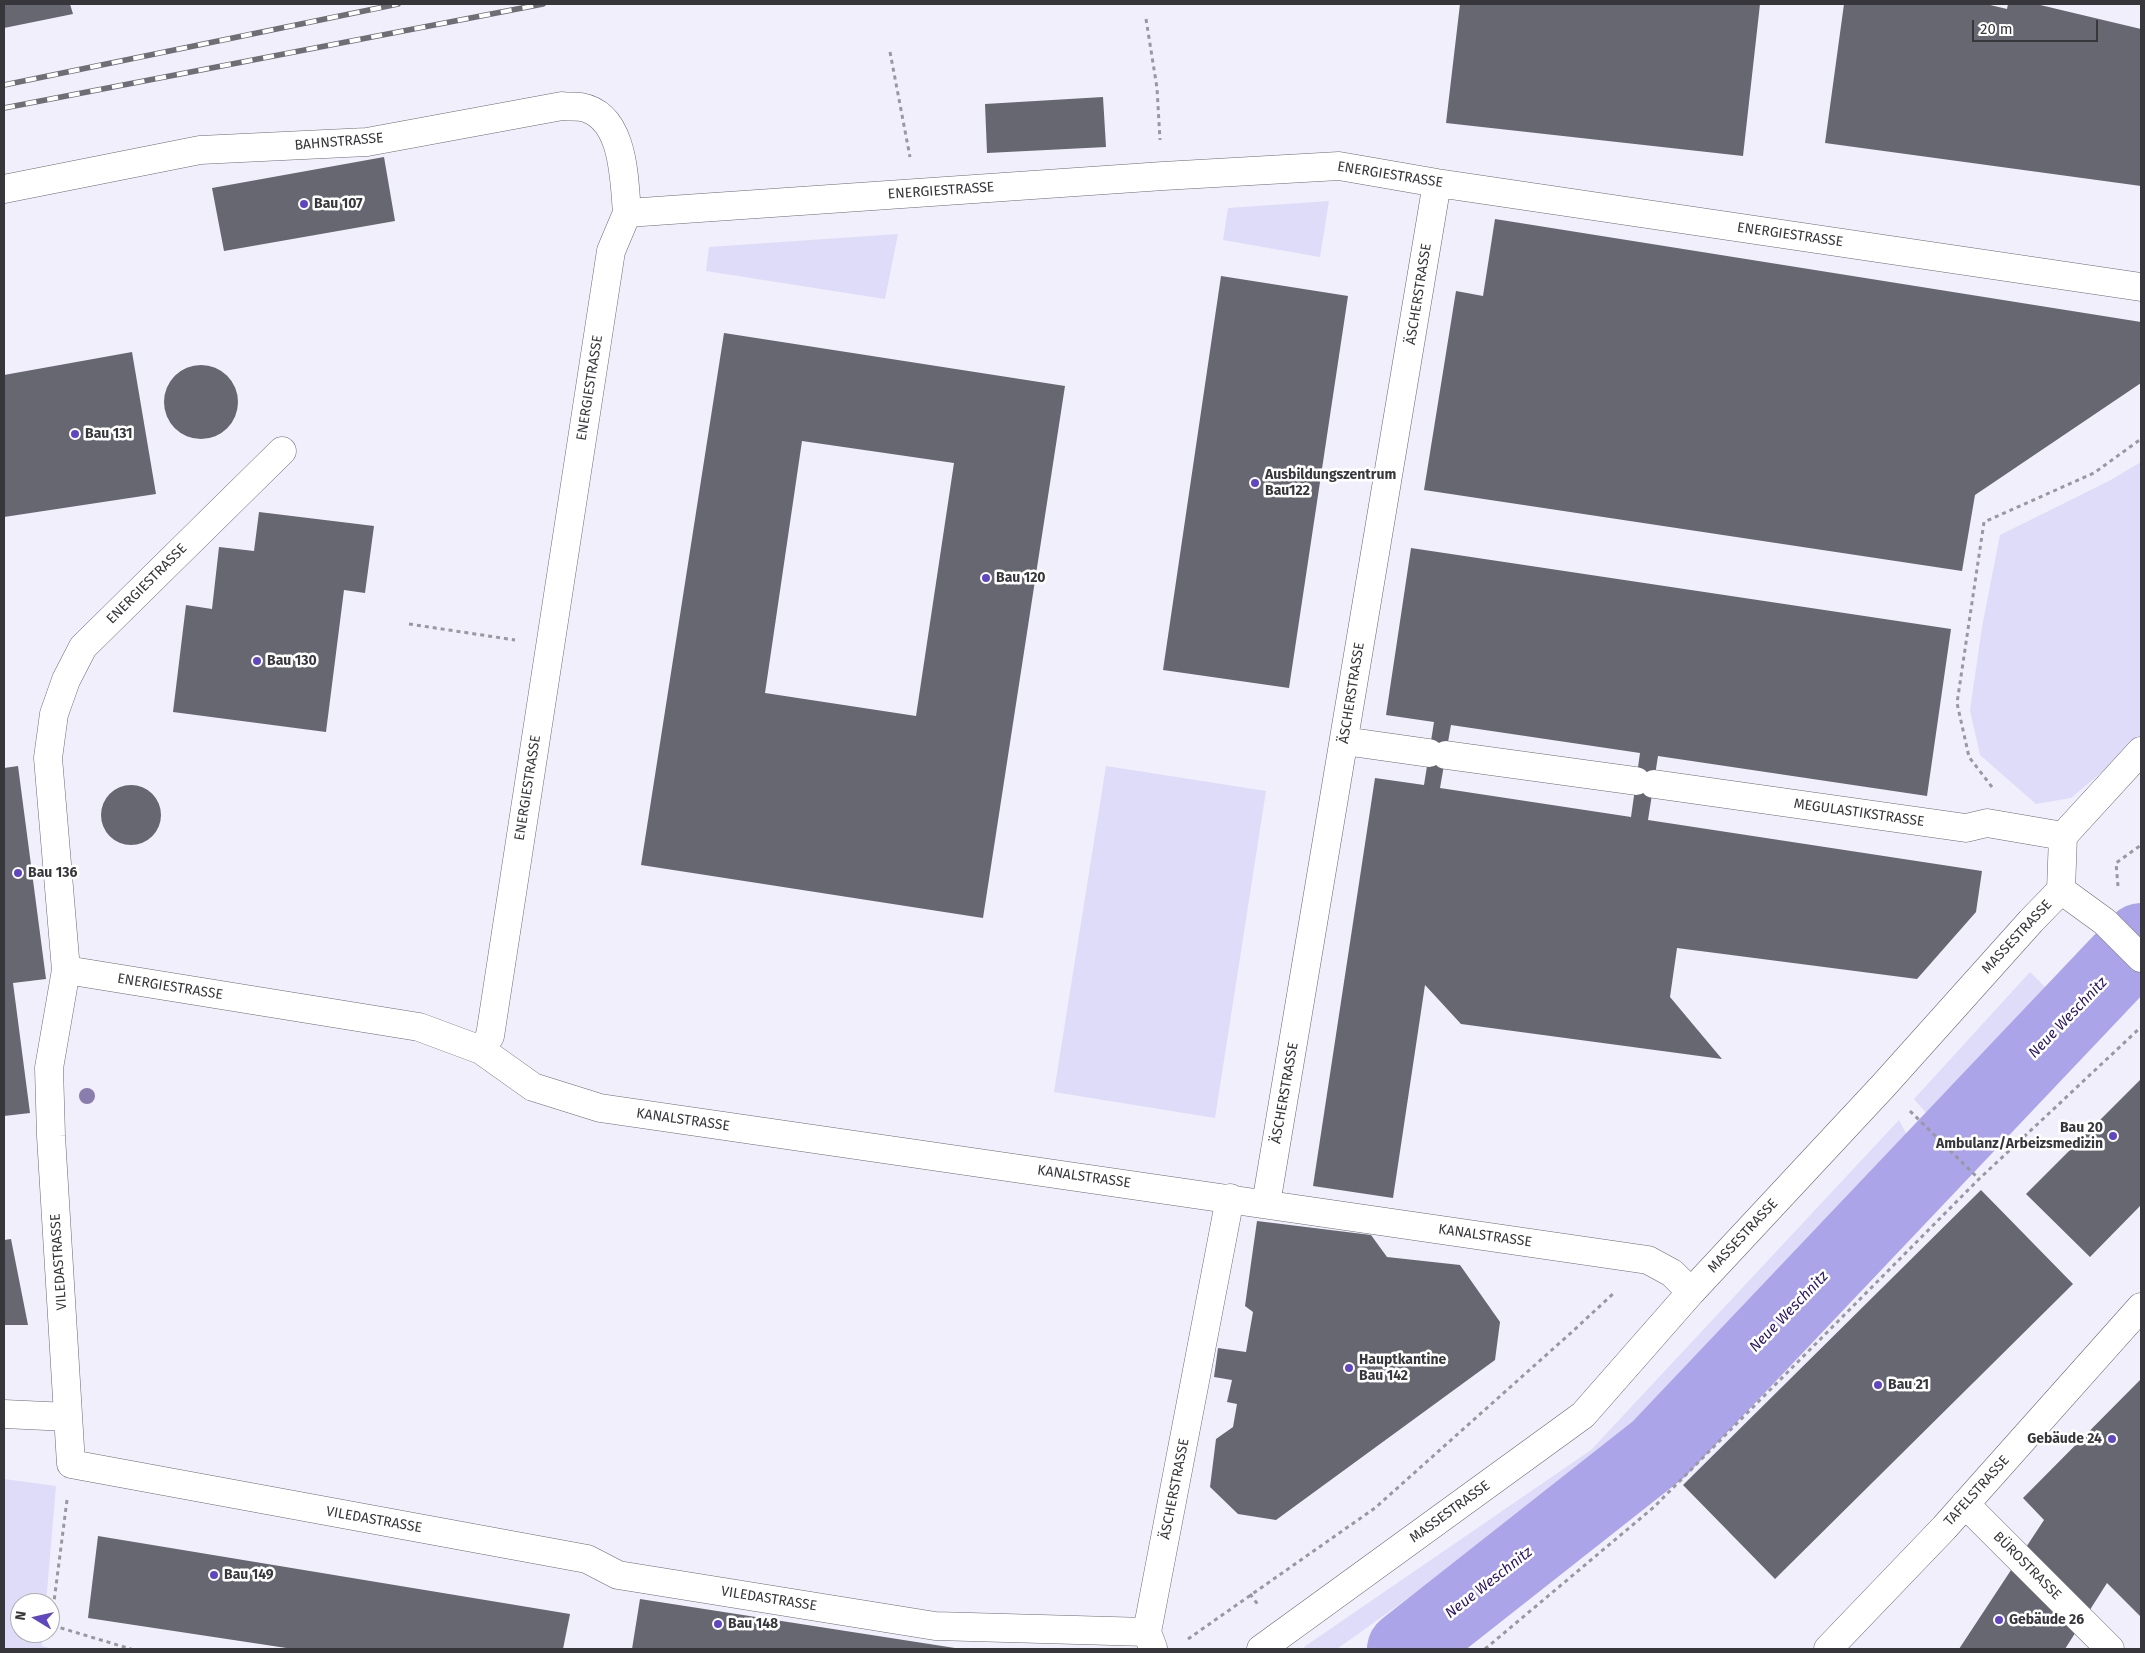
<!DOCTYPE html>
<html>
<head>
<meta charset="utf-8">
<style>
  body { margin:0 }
  #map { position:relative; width:2145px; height:1653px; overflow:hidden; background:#f0effb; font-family:"Fira Sans",sans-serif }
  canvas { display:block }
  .frame { position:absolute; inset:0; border:5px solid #37363b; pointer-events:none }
  .north { position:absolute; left:10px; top:1593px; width:50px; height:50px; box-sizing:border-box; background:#fff; border:1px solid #afafb1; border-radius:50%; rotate:279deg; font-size:14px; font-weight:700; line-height:20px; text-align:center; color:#37363b }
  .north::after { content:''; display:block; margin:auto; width:18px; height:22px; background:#6046bf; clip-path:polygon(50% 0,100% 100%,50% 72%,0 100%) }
  .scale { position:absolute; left:1972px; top:20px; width:126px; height:22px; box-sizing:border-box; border:2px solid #37363b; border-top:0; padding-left:6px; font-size:15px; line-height:18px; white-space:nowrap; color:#37363b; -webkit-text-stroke:4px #fff; paint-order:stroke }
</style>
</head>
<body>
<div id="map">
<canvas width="2145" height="1653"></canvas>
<div class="frame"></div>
<div class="north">N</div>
<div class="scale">20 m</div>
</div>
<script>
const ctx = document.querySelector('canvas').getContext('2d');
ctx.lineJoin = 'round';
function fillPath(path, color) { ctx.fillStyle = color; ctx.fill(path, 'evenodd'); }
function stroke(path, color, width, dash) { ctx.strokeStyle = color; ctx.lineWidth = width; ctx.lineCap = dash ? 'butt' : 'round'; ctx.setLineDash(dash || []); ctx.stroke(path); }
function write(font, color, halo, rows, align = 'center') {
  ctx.font = font + ' "Fira Sans",sans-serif'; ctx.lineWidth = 5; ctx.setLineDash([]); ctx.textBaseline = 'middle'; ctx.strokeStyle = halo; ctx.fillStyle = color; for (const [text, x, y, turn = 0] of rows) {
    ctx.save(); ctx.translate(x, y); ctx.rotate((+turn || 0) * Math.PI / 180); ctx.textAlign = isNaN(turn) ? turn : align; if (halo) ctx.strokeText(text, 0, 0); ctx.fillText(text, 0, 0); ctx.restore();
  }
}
fillPath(new Path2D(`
  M1329 201 1320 257 1223 240 1228 208Z
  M898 234 885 299 706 271 709 247Z
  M2141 462V739L2071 798 2036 804 1980 755 1970 710 1982 627 2000 535 2109 481Z
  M1106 766 1266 791 1215 1118 1054 1092Z
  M2030 972 2063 1005 1942 1131 1914 1099Z
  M1899 1120 1913 1146 1602 1459 1337 1649H1306L1304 1647 1591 1450Z
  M4 1479 56 1486 46 1603H20V1633H43L42 1646 53 1649H4Z`), '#dedcf8');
stroke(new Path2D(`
  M1405 1649 1659 1449 2141 941`), '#aba4e8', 76);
fillPath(new Path2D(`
  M4 4H70L73 14 4 28Z
  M1460 4H1760L1743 156 1446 123Z
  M1844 4H1986L2007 9 2008 4H2036L2141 29V186L1825 143Z
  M1103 97 1106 147 987 153 985 104Z
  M384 157 395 221 224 251 212 188Z
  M1495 219 2141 322V383L1975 495 1962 571 1424 490 1456 291 1483 296Z
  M1221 276 1348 296 1289 688 1163 670Z
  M724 333 1065 386 983 918 641 865ZM802 441 954 463 916 716 765 693Z
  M132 352 156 494 4 517V375Z
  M164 402a37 37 0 1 1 74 0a37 37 0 1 1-74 0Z
  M259 512 374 526 365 593 344 590 326 732 173 712 186 605 212 609 219 547 254 551Z
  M1411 548 1951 629 1927 796 1658 756 1648 820 1982 871 1976 912 1917 979 1677 948 1670 997 1722 1059 1461 1024 1425 985 1393 1198 1313 1186 1375 778 1424 785 1434 722 1386 715ZM1451 725 1640 753 1631 817 1440 788Z
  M18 766 46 979 13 983 30 1113 4 1116V768Z
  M101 815a30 30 0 1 1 60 0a30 30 0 1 1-60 0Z
  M2141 1079V1205L2090 1257 2026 1194Z
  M1981 1190 2073 1284 1775 1579 1683 1485Z
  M1257 1221 1371 1235 1387 1257 1460 1265 1500 1322 1495 1360 1276 1520 1238 1514 1210 1487 1216 1439 1233 1427 1237 1404 1227 1402 1232 1380 1214 1377 1218 1348 1246 1352 1253 1312 1245 1306Z
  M11 1239 28 1325H4V1240Z
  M2141 1379V1617L2107 1583 2065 1649H1959L2044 1520 2023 1498Z
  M98 1536 570 1614 563 1649H293L88 1618Z
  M640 1599 955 1648V1649H632Z`), '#676771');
const minor = new Path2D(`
  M4 189 200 150 367 142 562 106C568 107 575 106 581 107 625 115 624 180 627 213
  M282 451 83 647 66 680 54 714 48 758 66 970 419 1027 481 1050 533 1087 600 1108 1648 1260 1672 1273 1691 1292
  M1344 741 1429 753
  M1446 755 1636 781
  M1654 784 1966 828 1987 823 2063 836
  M2061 890 2105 922 2141 958
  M66 970 49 1068 51 1136 71 1464 587 1559 618 1575 935 1626 1147 1632
  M481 1050 490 1036 611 251 627 213 1163 176 1339 166 1437 183 2141 287
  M1266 1204 1437 183
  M4 1414 68 1417
  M1965 1504 2110 1649
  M1153 1648 1147 1632 1230 1198
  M1261 1649 1583 1415 1691 1292 1884 1085 2031 921 2061 890 2063 836 2141 751
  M1828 1649 1944 1528 2141 1307`);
stroke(minor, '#696973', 29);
stroke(new Path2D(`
  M1146 19 1157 88 1160 140
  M890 52 910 157
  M409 624 515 640
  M1992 787 1969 757 1957 703 1984 522 2094 473 2141 439
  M2118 886 2116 863 2141 845
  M1910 1111 1979 1179
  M67 1500 51 1625 131 1649
  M1250 1594 1259 1606
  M1188 1639 1375 1508 1573 1331 1615 1292
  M1485 1649 1654 1507 1979 1179 2141 1027`), '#9998a1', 3, [4, 4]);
stroke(minor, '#fff', 28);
const rail = new Path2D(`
  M4 85 398 4
  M4 108 543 4`);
stroke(rail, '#6f6e75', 5.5);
stroke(rail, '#fff', 4, [11]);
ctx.fillStyle = '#887dad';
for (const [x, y] of [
  [87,1096]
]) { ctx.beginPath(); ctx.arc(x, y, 8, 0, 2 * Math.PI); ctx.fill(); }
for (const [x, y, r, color] of [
  [304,204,5,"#6046bf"],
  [75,434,5,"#6046bf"],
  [1255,483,5,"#6046bf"],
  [986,578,5,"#6046bf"],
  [257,661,5,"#6046bf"],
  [18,873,5,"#6046bf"],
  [2113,1136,5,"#6046bf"],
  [1349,1368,5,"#6046bf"],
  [1878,1385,5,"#6046bf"],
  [2112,1439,5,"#6046bf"],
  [214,1575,5,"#6046bf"],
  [1999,1620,5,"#6046bf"],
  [718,1624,5,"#6046bf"]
]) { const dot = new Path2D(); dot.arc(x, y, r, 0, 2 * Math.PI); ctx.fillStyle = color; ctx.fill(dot); stroke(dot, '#fff', 2); }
write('14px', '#37363b', '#fff', [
  ["BAHNSTRASSE",339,142,-5],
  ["ENERGIESTRASSE",1390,175,9],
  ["ENERGIESTRASSE",941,191,-4],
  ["ENERGIESTRASSE",1790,235,8],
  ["ÄSCHERSTRASSE",1419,294,-81],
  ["ENERGIESTRASSE",590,388,-81],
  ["ENERGIESTRASSE",147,584,-45],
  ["ÄSCHERSTRASSE",1352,693,-81],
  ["ENERGIESTRASSE",528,788,-81],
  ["MEGULASTIKSTRASSE",1859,813,8],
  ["MASSESTRASSE",2017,937,-47],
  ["ENERGIESTRASSE",170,987,9],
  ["ÄSCHERSTRASSE",1285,1093,-80],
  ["KANALSTRASSE",683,1120,8],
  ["KANALSTRASSE",1084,1177,8],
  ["KANALSTRASSE",1485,1236,8],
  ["MASSESTRASSE",1743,1236,-47],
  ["VILEDASTRASSE",59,1262,-94],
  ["ÄSCHERSTRASSE",1175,1489,-79],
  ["TAFELSTRASSE",1977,1491,-48],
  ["MASSESTRASSE",1450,1512,-36],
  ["VILEDASTRASSE",374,1520,10],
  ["BÜROSTRASSE",2027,1566,45],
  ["VILEDASTRASSE",769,1599,9]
]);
write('bold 14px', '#37363b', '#fff', [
  ["Bau 107",314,204],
  ["Bau 131",85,434],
  ["Ausbildungszentrum",1265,475],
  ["Bau122",1265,491],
  ["Bau 120",996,578],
  ["Bau 130",267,661],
  ["Bau 136",28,873],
  ["Bau 20",2103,1128,"right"],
  ["Ambulanz/Arbeizsmedizin",2103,1144,"right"],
  ["Hauptkantine",1359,1360],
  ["Bau 142",1359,1376],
  ["Bau 21",1888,1385],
  ["Gebäude 24",2102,1439,"right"],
  ["Bau 149",224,1575],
  ["Gebäude 26",2009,1620],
  ["Bau 148",728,1624]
], 'left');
write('italic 15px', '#2a1562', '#fff', [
  ["Neue Weschnitz",2068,1018,-46],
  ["Neue Weschnitz",1789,1312,-46],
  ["Neue Weschnitz",1489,1583,-38]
]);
</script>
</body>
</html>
